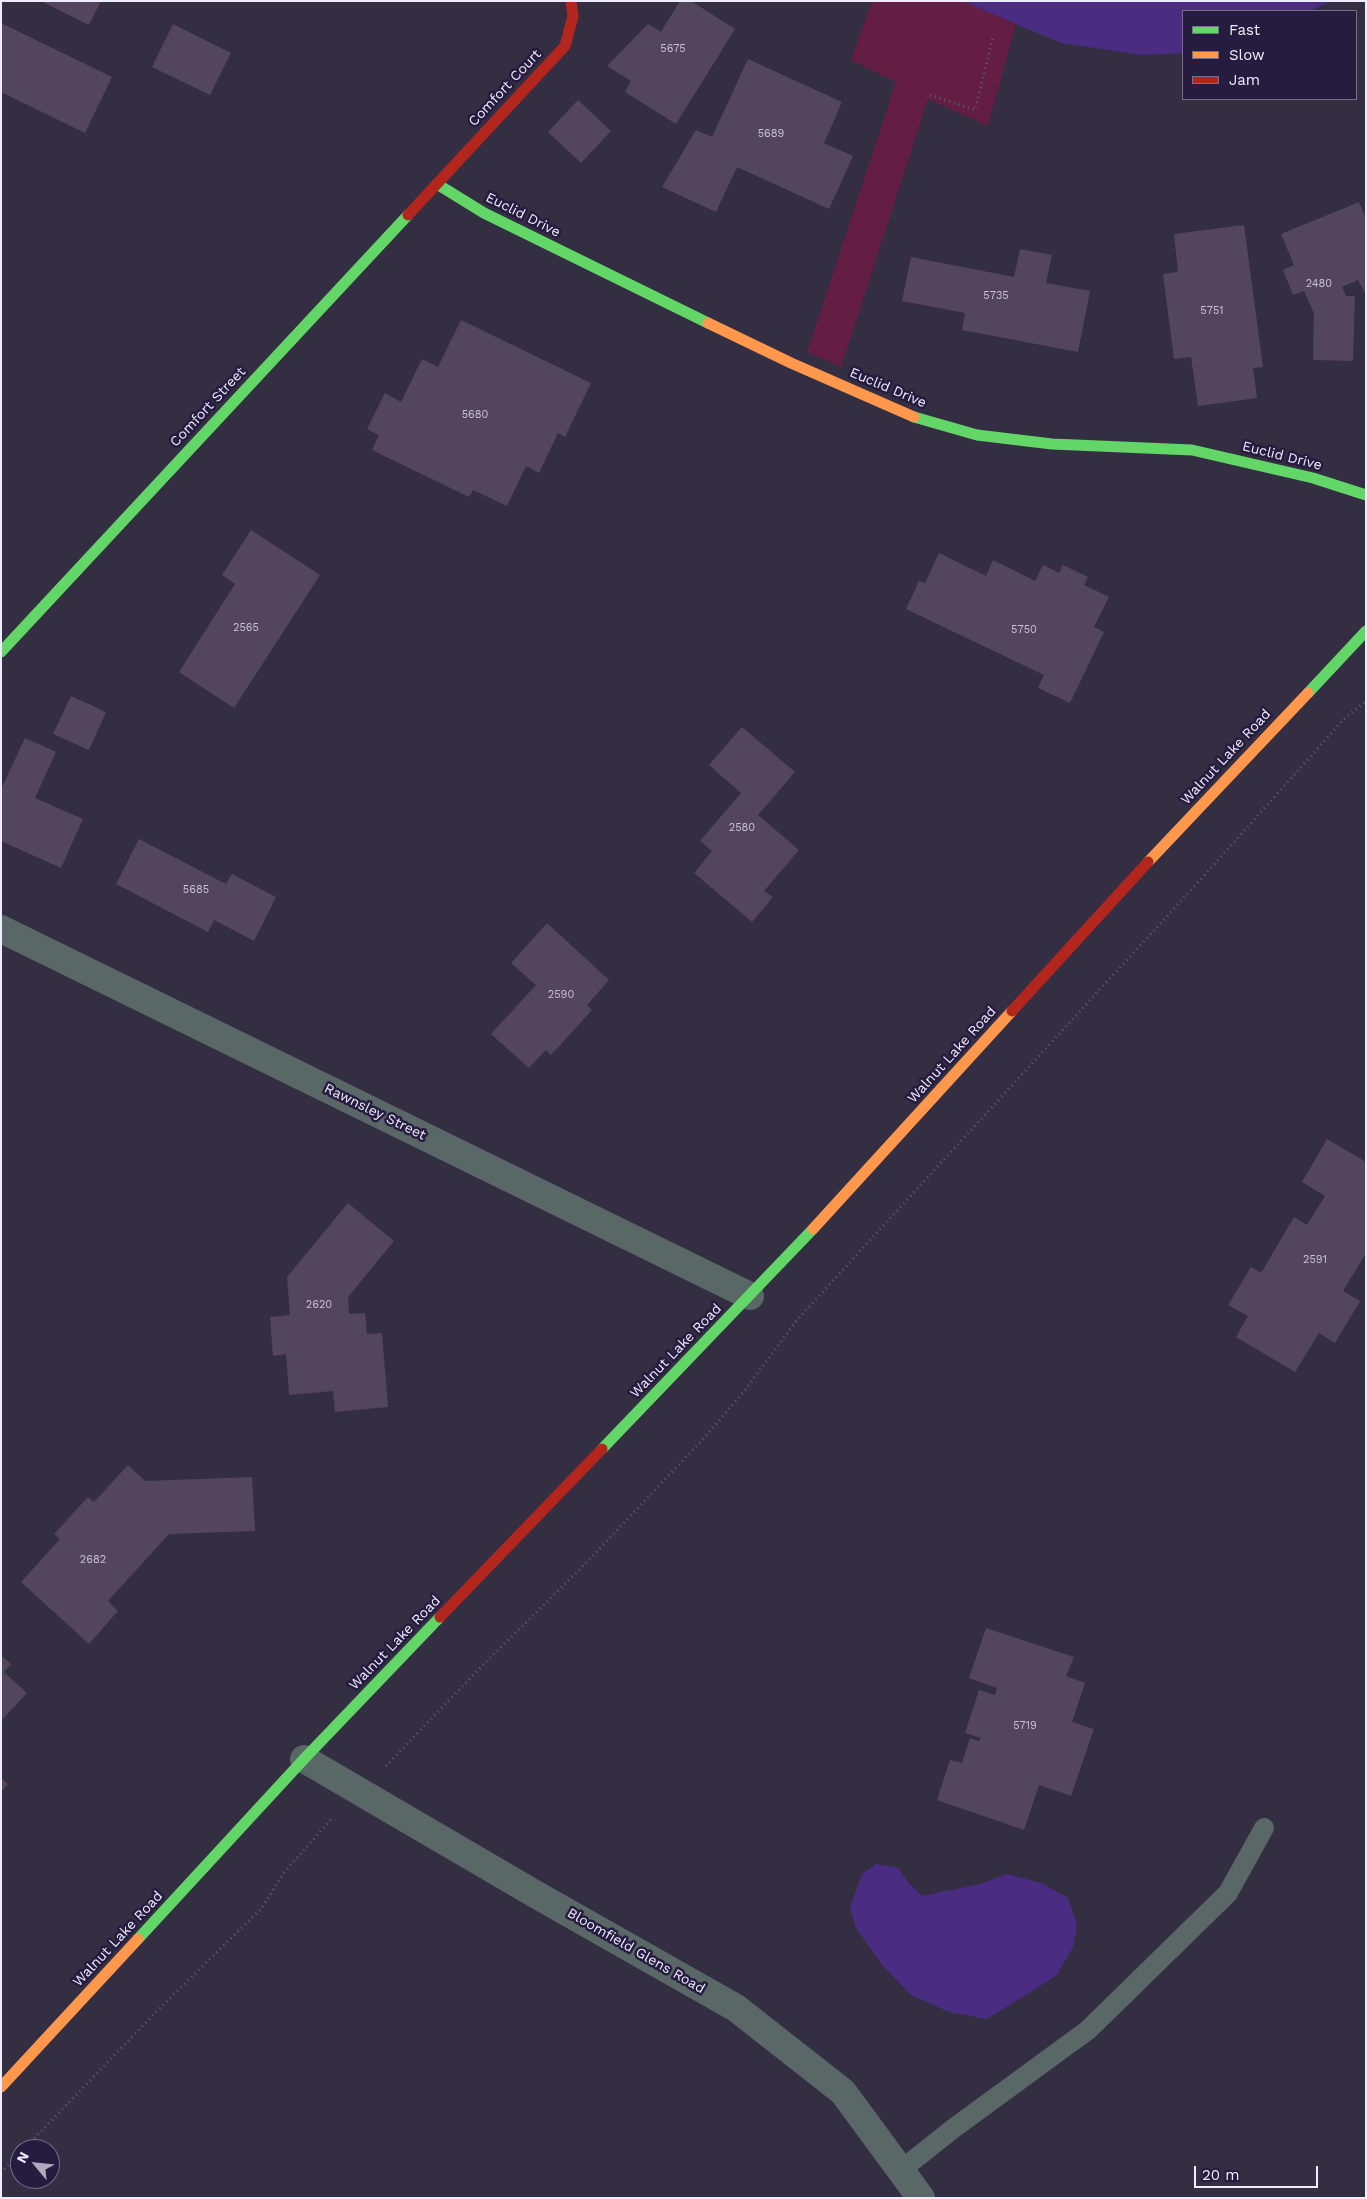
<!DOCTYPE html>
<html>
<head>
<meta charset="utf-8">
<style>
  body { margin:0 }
  #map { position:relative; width:1367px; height:2199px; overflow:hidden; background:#342e42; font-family:"Work Sans",sans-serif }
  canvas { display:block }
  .frame { position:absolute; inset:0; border:2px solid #efecfe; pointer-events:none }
  .legend { position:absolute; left:1182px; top:10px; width:175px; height:90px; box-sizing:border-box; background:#261c3f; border:1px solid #766f8b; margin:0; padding:6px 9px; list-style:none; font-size:15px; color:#efecfe }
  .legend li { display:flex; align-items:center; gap:10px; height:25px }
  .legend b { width:25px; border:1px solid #766f8b }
  .north { position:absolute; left:10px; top:2139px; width:50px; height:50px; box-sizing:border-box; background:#261c3f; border:1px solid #766f8b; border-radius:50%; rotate:298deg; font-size:14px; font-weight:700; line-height:20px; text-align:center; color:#efecfe }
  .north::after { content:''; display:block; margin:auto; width:18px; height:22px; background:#aeaabc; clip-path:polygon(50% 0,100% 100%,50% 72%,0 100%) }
  .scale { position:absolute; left:1194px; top:2166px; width:124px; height:22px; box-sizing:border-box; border:2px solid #efecfe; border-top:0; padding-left:6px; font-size:15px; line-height:18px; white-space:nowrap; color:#efecfe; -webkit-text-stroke:4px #261c3f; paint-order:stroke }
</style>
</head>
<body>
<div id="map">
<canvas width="1367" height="2199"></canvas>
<div class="frame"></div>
<ul class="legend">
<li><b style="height:6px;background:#63d668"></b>Fast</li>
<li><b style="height:6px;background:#ff974d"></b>Slow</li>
<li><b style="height:6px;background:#b3261e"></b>Jam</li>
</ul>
<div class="north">N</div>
<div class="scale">20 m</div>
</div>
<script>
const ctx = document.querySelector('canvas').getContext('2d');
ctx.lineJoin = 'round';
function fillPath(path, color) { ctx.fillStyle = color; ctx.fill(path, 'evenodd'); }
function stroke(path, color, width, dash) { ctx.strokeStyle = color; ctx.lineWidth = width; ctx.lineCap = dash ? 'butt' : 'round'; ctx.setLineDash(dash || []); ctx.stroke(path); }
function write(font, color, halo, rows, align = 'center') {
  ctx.font = font + ' "Work Sans",sans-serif'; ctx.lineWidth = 5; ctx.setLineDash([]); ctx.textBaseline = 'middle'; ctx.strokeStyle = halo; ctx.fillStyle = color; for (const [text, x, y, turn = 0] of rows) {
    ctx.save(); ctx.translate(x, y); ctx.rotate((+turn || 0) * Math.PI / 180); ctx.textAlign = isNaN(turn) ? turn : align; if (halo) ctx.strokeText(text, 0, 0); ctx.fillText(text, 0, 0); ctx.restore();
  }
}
fillPath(new Path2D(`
  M872 1H962L1016 23 988 126 928 99 841 367 807 352 896 82 851 60Z`), '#641d43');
fillPath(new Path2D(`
  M962 1H1331L1310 11H1183V53L1142 55 1061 43Z
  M876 1864 898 1868 908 1882 922 1896 981 1884 1007 1874 1041 1883 1068 1898 1077 1925 1073 1947 1056 1976 987 2019 949 2012 911 1995 883 1966 856 1928 850 1908 862 1874Z`), '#4a2d82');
fillPath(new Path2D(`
  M41 1H101L89 25Z
  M680 1H691L735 29 676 124 625 92 631 81 607 66 648 24 661 32Z
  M1 23 112 77 85 133 1 92Z
  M173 24 231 53 210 95 152 67Z
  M748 59 842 102 824 143 853 156 829 209 737 167 716 212 662 187 696 130 712 137Z
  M578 100 611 131 581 163 548 132Z
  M1359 202 1366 218V295L1358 280 1342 287 1346 296H1355L1353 361 1313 360 1314 313 1304 291 1293 295 1283 270 1294 265 1281 234Z
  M1244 225 1263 367 1253 368 1257 398 1198 406 1191 357 1174 359 1163 274 1178 272 1174 234Z
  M1020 249 1052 255 1046 283 1090 291 1078 352 962 330 965 313 902 301 911 257 1014 277Z
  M461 320 591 383 565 437 558 433 539 473 526 466 507 506 473 490 469 497 372 450 379 435 367 429 385 393 401 402 422 359 438 367Z
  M251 530 320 575 234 708 179 672 235 584 222 575Z
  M939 553 986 576 993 560 1035 581 1043 565 1059 573 1063 565 1088 577 1084 585 1109 597 1094 627 1104 632 1070 703 1038 688 1044 675 906 609 919 581 925 583Z
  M71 696 106 712 89 750 53 734Z
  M742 727 795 772 758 815 799 850 764 891 773 897 752 922 694 873 712 851 700 841 741 793 709 765Z
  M25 738 56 752 35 798 83 819 61 868 1 841V789Z
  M139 839 226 884 232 874 276 897 254 941 214 920 208 932 116 884Z
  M547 923 609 980 587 1005 592 1010 551 1055 546 1050 529 1068 491 1034 536 985 511 963Z
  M1327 1139 1366 1162V1253L1343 1291 1360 1301 1335 1343 1319 1333 1295 1372 1236 1337 1248 1316 1228 1305 1251 1267 1261 1273 1294 1217 1307 1225 1325 1196 1302 1182Z
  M348 1203 394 1241 348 1297 349 1314 365 1313 367 1334 382 1333 388 1407 335 1412 333 1391 289 1395 286 1354 273 1356 270 1317 290 1315 287 1277Z
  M128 1465 145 1481 252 1477 255 1531 169 1534 108 1601 118 1611 89 1644 21 1582 60 1539 54 1534 88 1497 94 1502Z
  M986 1628 1074 1657 1066 1676 1085 1683 1072 1722 1094 1729 1071 1796 1039 1785 1024 1830 937 1800 950 1760 962 1763 970 1738 979 1741 981 1738 965 1733 979 1690 995 1695 997 1688 969 1678Z
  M1 1655 11 1664 4 1672 27 1693 1 1721Z
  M1 1778 8 1784 1 1792Z`), '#53455e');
stroke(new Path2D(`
  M930 95 975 110 993 37
  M386 1766 477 1671 588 1561 704 1438 745 1390 797 1320 1202 878 1343 720 1366 701
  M24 2149 156 2012 262 1908 283 1874 333 1817
  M1 2173 20 2153`), '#596165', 3, [1, 4]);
stroke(new Path2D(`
  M901 2170 954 2128 1088 2030 1228 1893 1264 1828`), '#596767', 20);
stroke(new Path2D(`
  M1 929 750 1296
  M304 1759 535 1894 736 2008 843 2092 921 2198`), '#596767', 28);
stroke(new Path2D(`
  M437 184 484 213 708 323
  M914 417 977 435 1052 444 1192 450 1313 478 1366 495
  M1 652 408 215
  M1308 693 1366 631
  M602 1449 813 1229
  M138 1939 304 1759 440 1617`), '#63d668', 11);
stroke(new Path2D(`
  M708 323 791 363 914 417
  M1148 862 1308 693
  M813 1229 1012 1011
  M1 2087 138 1939`), '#ff974d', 11);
stroke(new Path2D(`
  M408 215 565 46 573 16 571 1
  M1012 1011 1148 862
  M440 1617 602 1449`), '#b3261e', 11);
write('11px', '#c8c2d6', null, [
  ["5675",673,49],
  ["5689",771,134],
  ["2480",1319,284],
  ["5735",996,296],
  ["5751",1212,311],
  ["5680",475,415],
  ["2565",246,628],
  ["5750",1024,630],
  ["2580",742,828],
  ["5685",196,890],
  ["2590",561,995],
  ["2591",1315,1260],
  ["2620",319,1305],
  ["2682",93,1560],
  ["5719",1025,1726]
]);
write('14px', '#efecfe', '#261c3f', [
  ["Comfort Court",505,88,-47],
  ["Euclid Drive",523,215,27],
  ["Euclid Drive",888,388,23],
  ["Comfort Street",208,407,-47],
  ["Euclid Drive",1282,456,14],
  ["Walnut Lake Road",1226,757,-47],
  ["Walnut Lake Road",952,1055,-48],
  ["Rawnsley Street",375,1112,26],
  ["Walnut Lake Road",676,1351,-46],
  ["Walnut Lake Road",395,1643,-46],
  ["Walnut Lake Road",118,1939,-47],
  ["Bloomfield Glens Road",636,1951,30]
]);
</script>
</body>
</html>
